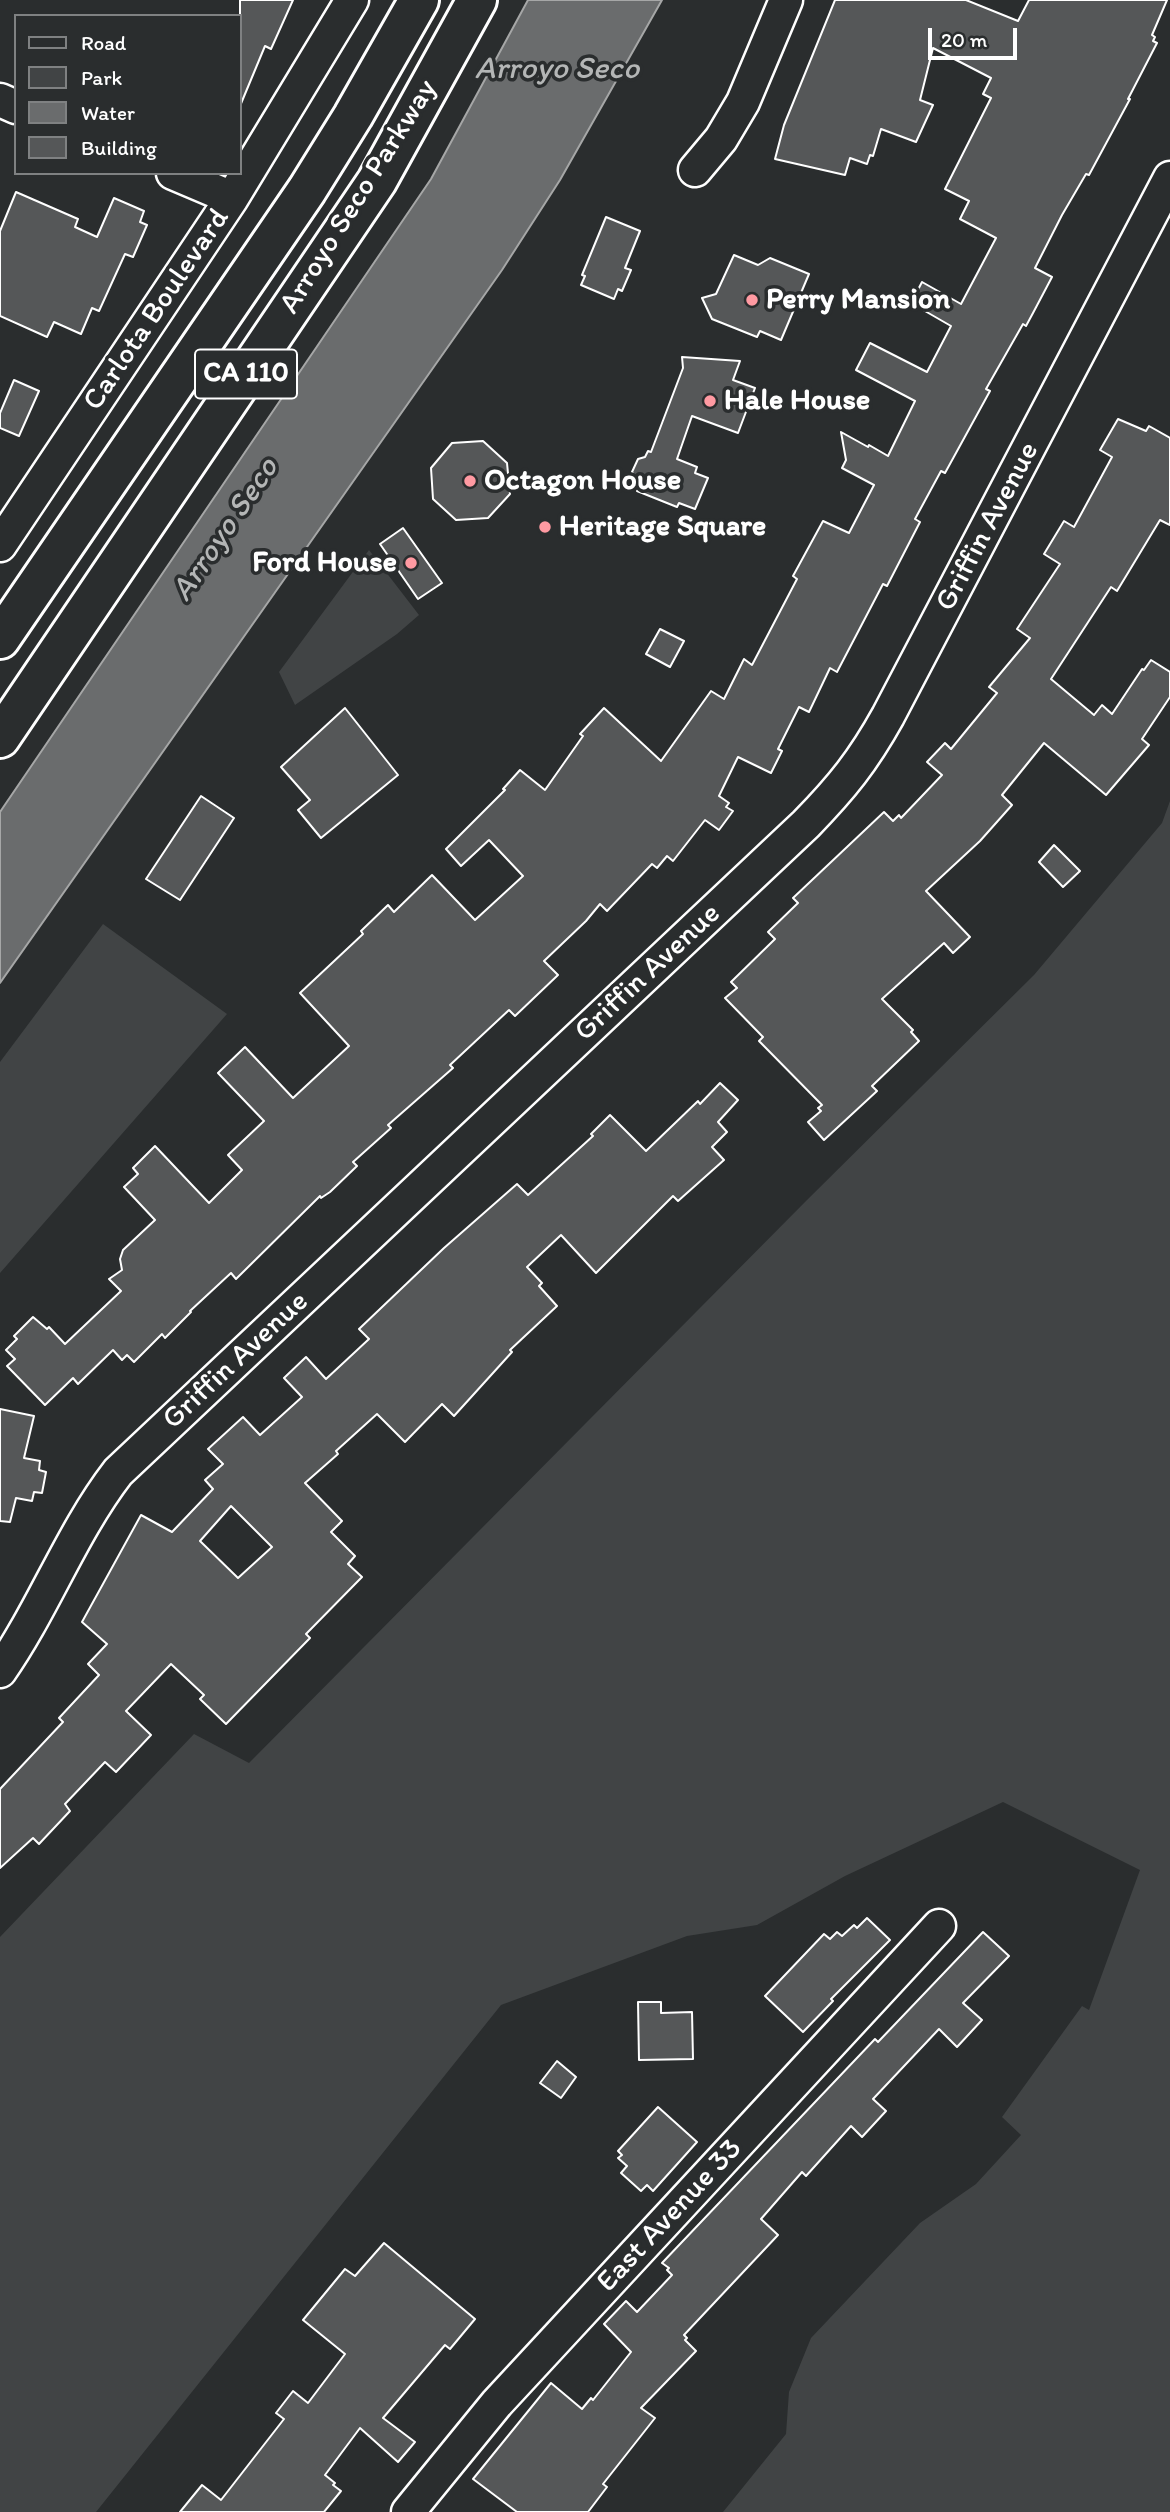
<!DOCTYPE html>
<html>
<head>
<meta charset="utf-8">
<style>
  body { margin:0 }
  #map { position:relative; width:1170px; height:2512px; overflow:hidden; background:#2a2d2e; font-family:Itim,sans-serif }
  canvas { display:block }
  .legend { position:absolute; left:14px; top:14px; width:228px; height:161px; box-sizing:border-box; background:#2a2d2e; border:2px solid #7f8182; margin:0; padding:9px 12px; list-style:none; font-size:21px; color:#fff }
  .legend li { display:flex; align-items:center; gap:14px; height:35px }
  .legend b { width:35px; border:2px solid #7f8182 }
  .scale { position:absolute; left:928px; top:28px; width:89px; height:32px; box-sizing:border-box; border:4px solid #fff; border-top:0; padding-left:9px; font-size:21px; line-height:24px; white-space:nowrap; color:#fff; -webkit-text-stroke:5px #2a2d2e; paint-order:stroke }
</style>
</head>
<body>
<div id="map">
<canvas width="1170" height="2512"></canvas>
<ul class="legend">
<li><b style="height:9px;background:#2a2d2e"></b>Road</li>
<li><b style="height:19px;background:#414445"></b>Park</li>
<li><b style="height:19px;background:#6a6c6d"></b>Water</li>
<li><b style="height:19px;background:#555758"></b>Building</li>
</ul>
<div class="scale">20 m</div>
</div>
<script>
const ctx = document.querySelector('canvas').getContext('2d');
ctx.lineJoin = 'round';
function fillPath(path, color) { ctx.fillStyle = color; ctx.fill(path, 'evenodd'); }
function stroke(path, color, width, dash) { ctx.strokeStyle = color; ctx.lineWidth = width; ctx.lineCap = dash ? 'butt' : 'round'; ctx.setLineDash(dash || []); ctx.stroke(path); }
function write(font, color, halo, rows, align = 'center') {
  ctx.font = font + ' Itim,sans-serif'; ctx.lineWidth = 7; ctx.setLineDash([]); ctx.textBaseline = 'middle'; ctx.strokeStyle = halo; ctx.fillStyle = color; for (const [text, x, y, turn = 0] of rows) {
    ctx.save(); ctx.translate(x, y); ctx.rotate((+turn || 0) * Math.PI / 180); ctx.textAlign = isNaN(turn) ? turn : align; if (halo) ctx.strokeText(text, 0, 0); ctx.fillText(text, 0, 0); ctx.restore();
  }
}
fillPath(new Path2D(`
  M369 550 419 615 397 634 295 705 279 672Z
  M1170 801V2512H723L786 2434 789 2392 811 2338 920 2223 976 2184 1021 2135 1002 2117 1082 2006 1089 2010 1140 1870 1003 1802 845 1876 757 1925 687 1936 501 2005 96 2512H0V1937L194 1734 249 1763 807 1200 1034 975 1162 823Z
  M103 924 227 1014 0 1273V1062Z`), '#414445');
const water = new Path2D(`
  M528 0H662L560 180 502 270 0 983V812L431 179Z`);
fillPath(water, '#6a6c6d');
stroke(water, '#a6a7a7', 2);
const building = new Path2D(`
  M240 0H293L271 49 265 46 240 106Z
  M835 0H966L1018 21 1029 0H1167L1152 35 1155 37 1153 41 1157 43 1128 99H1130L1089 175 1086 174 1062 215 1035 268 1052 277 1033 313 1026 326 1023 324 986 389 990 391 945 473 941 471 915 519 920 522 887 586 883 584 837 672 830 668 809 712 799 707 778 749 782 751 771 773 738 757 719 796 729 803 726 807 733 811 719 830 705 820 673 861 667 856 657 868 652 864 607 911 600 904 586 921 544 961 558 975 515 1016 509 1010 450 1065 453 1068 388 1125 391 1128 353 1162 357 1166 330 1192 321 1198 320 1196 236 1279 231 1273 190 1311 191 1312 165 1338 162 1334 134 1362 127 1355 122 1360 113 1350 78 1384 73 1378 45 1405 7 1366 15 1359 6 1350 17 1339 14 1336 33 1317 47 1329 49 1327 65 1344 121 1291 109 1279 122 1270 120 1259 123 1250 155 1220 124 1187 138 1174 133 1168 155 1146 209 1203 242 1170 228 1155 264 1121 218 1073 245 1047 293 1098 349 1046 300 993 363 934 361 931 388 905 394 912 432 875 475 920 523 876 489 840 461 866 446 849 505 790 503 789 520 770 545 790 583 736 580 734 604 708 661 761 711 691 724 699 744 659 752 665 797 579 793 576 823 521 849 533 874 485 842 468 846 460 841 432 868 447 869 445 888 456 915 401 856 370 870 343 927 372 951 326 911 303 922 282 961 304 996 238 960 219 969 201 945 189 991 98 983 94 991 78 933 48 920 100 933 105 916 142 881 129 873 156 870 155 867 164 850 158 845 175 775 159 784 125Z
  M16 192 78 219 75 227 97 237 114 198 144 211 140 222 147 225 133 257 125 254 99 311 92 308 81 334 54 322 47 337 0 316V231Z
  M606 217 640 231 625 268 631 270 622 291 618 289 614 299 581 285 585 276 582 275Z
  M734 255 758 265 770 258 809 274 781 340 760 331 757 337 712 319 702 298 716 294Z
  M682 357 740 361 733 380 755 388 738 433 692 416 677 459 697 467 695 473 708 478 695 509 679 503 677 507 637 491 638 488 633 486 636 479 632 472 638 459 645 457 648 451 651 452 683 368Z
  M14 380 39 391 19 436 0 428V413Z
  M1118 419 1146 431 1149 426 1170 438V525L1160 520 1117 591 1111 587 1051 679 1094 715 1102 705 1112 714 1142 669 1144 670 1151 660 1170 672V697L1142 739 1149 745 1106 795 1044 743 1002 795 1012 805 980 841 926 891 970 937 953 953 944 943 882 999 913 1030 911 1032 919 1041 872 1086 877 1091 824 1140 808 1122 821 1111 818 1108 822 1105 759 1041 763 1037 725 998 737 988 731 982 775 939 768 932 798 903 793 898 884 812 893 821 899 815 901 818 942 775 927 762 945 743 951 749 997 693 989 687 1030 638 1017 629 1060 564 1044 554 1064 521 1074 527 1112 457 1100 450Z
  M483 441 507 463 510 494 488 518 456 520 433 499 431 468 452 443Z
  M403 528 442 583 418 599 380 544Z
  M660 629 684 641 670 667 646 654Z
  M345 708 398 775 321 838 298 810 310 800 281 767Z
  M201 796 234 818 180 900 146 879Z
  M1054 845 1080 871 1063 887 1039 862Z
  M720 1083 738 1100 718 1122 727 1132 712 1147 724 1160 678 1201 673 1196 596 1273 561 1235 527 1267 542 1283 539 1286 557 1306 510 1350 512 1352 454 1416 442 1404 405 1442 377 1414 336 1451 338 1454 305 1483 342 1521 331 1532 355 1556 348 1564 362 1577 306 1634 310 1638 226 1724 200 1699 204 1695 171 1664 126 1711 151 1735 116 1772 105 1762 65 1804 70 1811 39 1844 33 1838 0 1868V1789L63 1722 59 1718 99 1675 88 1664 107 1644 82 1622 141 1515 172 1532 213 1489 205 1480 223 1464 208 1449 243 1417 260 1435 302 1397 284 1378 306 1357 326 1379 369 1339 359 1329 444 1248 517 1184 528 1195 593 1136 591 1134 610 1115 646 1151 698 1101 700 1104ZM231 1506 272 1547 238 1578 200 1541Z
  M0 1409 34 1416 24 1458 40 1461 39 1470 46 1472 42 1493 34 1492 32 1501 16 1498 10 1522 0 1521Z
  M867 1918 890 1940 831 1999 833 2001 803 2032 765 1996 824 1934 830 1939 837 1932 842 1936 854 1925 857 1928Z
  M983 1932 1009 1956 963 2003 982 2020 957 2047 939 2029 873 2099 886 2111 862 2137 851 2126 806 2176 802 2172 761 2219 778 2235 684 2335 687 2338 685 2340 696 2351 641 2408 655 2418 603 2484 607 2487 588 2512H517L473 2479 551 2383 582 2409 591 2398 593 2400 631 2352 604 2324 626 2301 637 2312 672 2275 667 2270 669 2268 662 2263 875 2039 878 2042Z
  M638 2002H661V2013L692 2012 693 2059 639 2060Z
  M557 2061 576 2077 561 2098 540 2083Z
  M658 2107 697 2142 653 2191 647 2185 641 2191 621 2173 627 2166 618 2158 622 2155 618 2151Z
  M384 2243 475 2319 450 2349 445 2345 383 2418 415 2442 398 2462 360 2428 325 2475 335 2483 333 2485 341 2491 324 2512H180L202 2485 221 2500 284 2419 276 2413 293 2391 308 2403 345 2354 303 2320 345 2269 355 2276Z`);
fillPath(building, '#555758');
stroke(building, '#fff', 2);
const minor = new Path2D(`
  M0 100 16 107
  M695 170 721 139 743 102 786 0
  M173 173 232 198
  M0 545 232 198 352 0
  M0 1671C44 1608 71 1533 118 1472L806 824C842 787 863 761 888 716L1170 178
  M408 2512 497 2403 939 1926`);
const highway = new Path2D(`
  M0 639 307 190 353 116 419 0
  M0 738 377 181 477 0`);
stroke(minor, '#fff', 37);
stroke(highway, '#fff', 44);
stroke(minor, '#2a2d2e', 32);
stroke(highway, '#2a2d2e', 38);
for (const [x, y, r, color] of [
  [752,300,7,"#ff9aa2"],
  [710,401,7,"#ff9aa2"],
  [470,481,7,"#ff9aa2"],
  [545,527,7,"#ff9aa2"],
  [411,563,7,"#ff9aa2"]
]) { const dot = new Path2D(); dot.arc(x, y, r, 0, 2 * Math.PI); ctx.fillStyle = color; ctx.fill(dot); stroke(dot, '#2a2d2e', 2.5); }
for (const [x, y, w] of [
  [246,374,102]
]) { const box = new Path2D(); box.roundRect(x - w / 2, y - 24.5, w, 49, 5); ctx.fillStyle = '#2a2d2e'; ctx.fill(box); stroke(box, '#fff', 2); }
write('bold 28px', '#fff', null, [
  ["CA 110",246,374]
]);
write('30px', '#fff', '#2a2d2e', [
  ["Arroyo Seco Parkway",359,197,-58],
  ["Carlota Boulevard",157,310,-56],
  ["Griffin Avenue",988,527,-62],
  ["Griffin Avenue",648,973,-43],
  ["Griffin Avenue",236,1361,-43],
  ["East Avenue 33",670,2216,-47]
]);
write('bold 30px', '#fff', '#2a2d2e', [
  ["Perry Mansion",766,300],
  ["Hale House",724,401],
  ["Octagon House",484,481],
  ["Heritage Square",559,527],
  ["Ford House",397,563,"right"]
], 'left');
write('italic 32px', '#b4b6b6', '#2a2d2e', [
  ["Arroyo Seco",557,70],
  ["Arroyo Seco",226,530,-56]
]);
</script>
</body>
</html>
